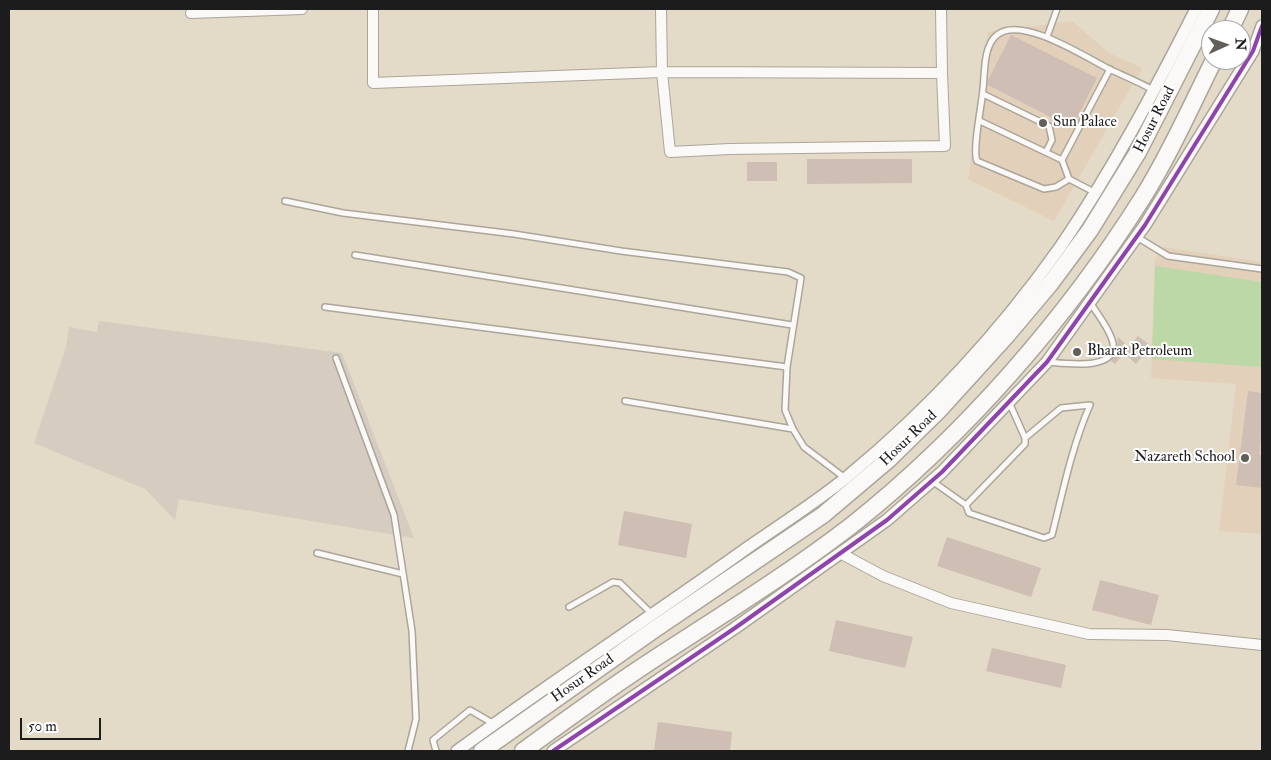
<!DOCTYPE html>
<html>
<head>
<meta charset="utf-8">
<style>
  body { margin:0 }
  #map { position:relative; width:1271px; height:760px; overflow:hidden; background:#e3dac8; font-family:"IM FELL Double Pica",serif }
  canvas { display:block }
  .frame { position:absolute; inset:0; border:10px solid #1c1c1c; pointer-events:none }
  .north { position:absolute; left:1201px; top:20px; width:50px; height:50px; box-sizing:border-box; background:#fff; border:1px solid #a4a4a4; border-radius:50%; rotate:88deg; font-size:14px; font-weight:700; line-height:20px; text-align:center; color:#1c1c1c }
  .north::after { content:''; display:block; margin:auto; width:18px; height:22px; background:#625e58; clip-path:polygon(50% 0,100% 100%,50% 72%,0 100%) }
  .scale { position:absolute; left:20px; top:718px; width:81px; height:22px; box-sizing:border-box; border:2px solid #1c1c1c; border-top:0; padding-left:6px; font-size:15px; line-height:18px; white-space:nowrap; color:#1c1c1c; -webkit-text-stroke:4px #fff; paint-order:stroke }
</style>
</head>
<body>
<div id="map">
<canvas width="1271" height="760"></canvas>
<div class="frame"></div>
<div class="north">N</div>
<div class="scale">50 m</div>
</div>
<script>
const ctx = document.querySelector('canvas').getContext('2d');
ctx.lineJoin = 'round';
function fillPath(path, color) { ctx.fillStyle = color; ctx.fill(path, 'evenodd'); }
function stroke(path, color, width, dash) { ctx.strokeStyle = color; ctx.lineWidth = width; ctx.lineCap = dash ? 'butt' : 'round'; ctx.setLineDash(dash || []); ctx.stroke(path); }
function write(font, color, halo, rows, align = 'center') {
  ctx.font = font + ' "IM FELL Double Pica",serif'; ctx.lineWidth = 4; ctx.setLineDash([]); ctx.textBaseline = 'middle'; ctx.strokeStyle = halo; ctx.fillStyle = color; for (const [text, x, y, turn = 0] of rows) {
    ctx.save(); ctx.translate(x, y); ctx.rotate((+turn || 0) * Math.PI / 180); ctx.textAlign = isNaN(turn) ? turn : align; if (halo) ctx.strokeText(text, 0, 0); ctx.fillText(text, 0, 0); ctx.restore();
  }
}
fillPath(new Path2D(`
  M1072 21 1109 53 1142 68 1054 221 968 179 988 32Z
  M1162 247 1262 262V534L1219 531 1236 384 1151 378 1155 259Z`), '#e2d0ba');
fillPath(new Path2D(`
  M99 321 342 353 414 538 179 499 175 520 145 489 34 443 66 347 69 327 97 332Z`), '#d7ccc0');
fillPath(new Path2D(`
  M1155 266 1262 282V367L1152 359Z`), '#bbd8a6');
fillPath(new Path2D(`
  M1011 35 1097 78 1072 128 988 85V80Z
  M807 159H912V183L807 184Z
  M747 162H777V181H747Z
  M1138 336 1151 346 1136 364 1124 353 1115 364 1111 361 1116 353 1118 337 1129 347Z
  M1248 391 1262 393V426L1259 455H1262V488L1236 485Z
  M624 511 692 524 686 558 618 545Z
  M947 537 1041 568 1031 597 937 566Z
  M1100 580 1159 595 1151 625 1092 610Z
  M836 620 913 637 905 668 829 651Z
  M992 648 1066 665 1061 688 986 671Z
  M658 722 732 732 730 751H654Z`), '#cebeb4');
const service = new Path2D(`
  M1047 37 1057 9
  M983 94 1049 126 1052 140 1046 152
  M980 121 1062 160 1069 179 1094 192
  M1062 160 1110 69
  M1069 179 1056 187 1044 189 977 161C972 150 982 104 983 89 985 73 983 46 997 35 1021 15 1085 57 1109 69 1124 76 1139 82 1153 90
  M285 201 343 213 514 234 621 251 788 272 801 278 787 367 785 410 793 429 804 447 845 478
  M1137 237 1168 256 1262 269
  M355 255 792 325
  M325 307 787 367
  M336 358 394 515 412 631 416 719 408 751
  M1047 362C1062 363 1118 372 1113 343 1110 329 1097 314 1090 302
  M625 401 793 429
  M932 481 966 505 969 513 1044 538 1052 535C1063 491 1072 446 1090 405L1061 408 1025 438
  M966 505 1025 444V438L1009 402
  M317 553 403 574
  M569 607 613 582 620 583 652 614
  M436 751 433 740 470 710 494 724`);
const minor = new Path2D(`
  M373 9V83L662 72 670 152 730 149 945 146 942 73
  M661 9 662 72 942 73 941 9
  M191 13 302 9
  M840 553 883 576 951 603 1089 634 1167 635 1262 645`);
const tertiary = new Path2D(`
  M457 751C552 681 651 617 747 548 780 525 815 503 847 477 927 411 1001 331 1061 246 1112 171 1155 90 1196 9
  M553 751 735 628 887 520 942 472 1047 362 1145 225 1253 51 1262 26`);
const trunk = new Path2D(`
  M1230 30 1240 9
  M482 751 652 631 823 515 888 460 938 411 1007 335 1050 284 1090 230 1138 152 1211 9
  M523 751C563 722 604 692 645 665 715 619 786 576 852 525 964 436 1067 318 1143 197 1170 154 1191 106 1214 60`);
stroke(service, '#aba59a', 8);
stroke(minor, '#aba59a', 12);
stroke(tertiary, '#aba59a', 14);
stroke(trunk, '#aba59a', 19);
stroke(service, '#fbf9f7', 5);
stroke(minor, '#fbf9f7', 10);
stroke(tertiary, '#fbf9f7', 11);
stroke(trunk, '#fbf9f7', 16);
stroke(new Path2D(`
  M553 751 735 628 887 520 942 472 1047 362 1145 225 1253 51 1262 26`), '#8e44ad', 4);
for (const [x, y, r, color] of [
  [1043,123,5,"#625e58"],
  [1077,352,5,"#625e58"],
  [1245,458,5,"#625e58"]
]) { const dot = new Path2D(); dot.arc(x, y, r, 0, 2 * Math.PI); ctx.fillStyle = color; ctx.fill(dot); stroke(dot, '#fff', 2); }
write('15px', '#1c1c1c', '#fff', [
  ["Hosur Road",1155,120,-63],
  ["Hosur Road",909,439,-44],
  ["Hosur Road",583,679,-35]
]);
write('15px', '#1c1c1c', '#fff', [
  ["Sun Palace",1053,123],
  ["Bharat Petroleum",1087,352],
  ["Nazareth School",1235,458,"right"]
], 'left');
</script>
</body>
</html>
